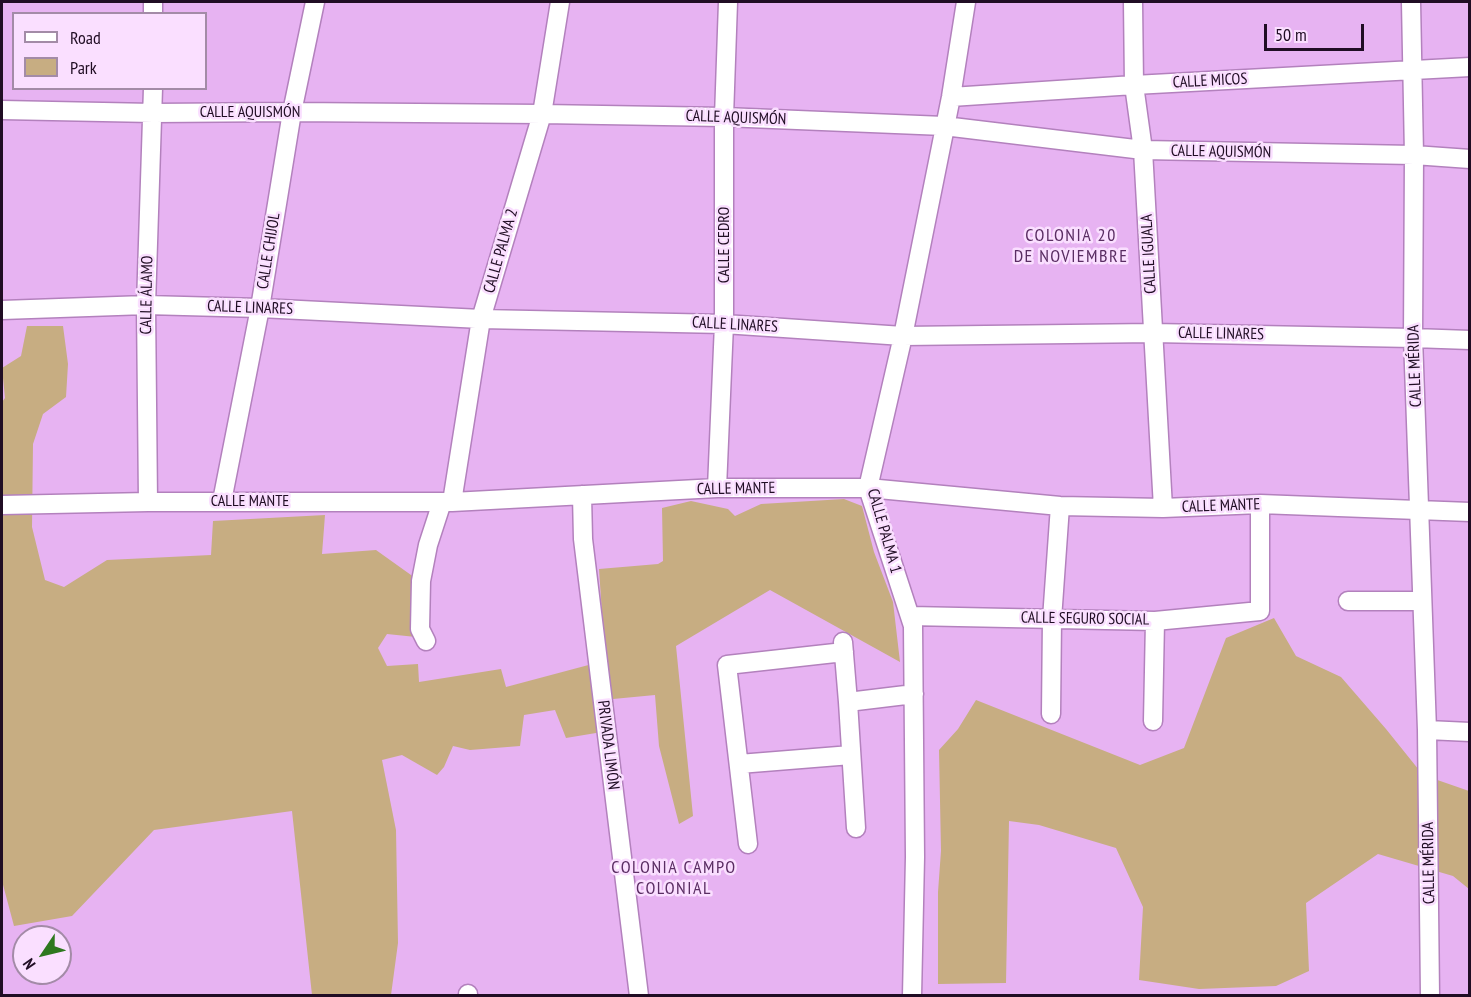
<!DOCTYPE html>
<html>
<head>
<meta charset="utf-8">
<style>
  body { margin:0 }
  #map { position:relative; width:1471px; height:997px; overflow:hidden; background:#e7b3f2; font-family:"PT Sans Narrow",sans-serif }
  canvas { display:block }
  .frame { position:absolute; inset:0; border:3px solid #200d24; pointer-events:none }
  .legend { position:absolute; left:12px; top:12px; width:195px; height:78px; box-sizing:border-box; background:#fadfff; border:2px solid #a38ba7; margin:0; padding:8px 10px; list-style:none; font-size:18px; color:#200d24 }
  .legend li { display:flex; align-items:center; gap:12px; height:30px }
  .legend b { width:30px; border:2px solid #a38ba7 }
  .north { position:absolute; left:12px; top:925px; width:60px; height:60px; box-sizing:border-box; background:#fadfff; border:2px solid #a38ba7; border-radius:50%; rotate:235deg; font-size:16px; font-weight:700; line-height:24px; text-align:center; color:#200d24 }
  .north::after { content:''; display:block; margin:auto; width:21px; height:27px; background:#2e781f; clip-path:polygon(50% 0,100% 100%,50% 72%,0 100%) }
  .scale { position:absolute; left:1264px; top:24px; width:100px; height:27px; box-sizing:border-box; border:3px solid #200d24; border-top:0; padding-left:8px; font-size:18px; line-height:21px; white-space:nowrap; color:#200d24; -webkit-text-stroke:4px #fadfff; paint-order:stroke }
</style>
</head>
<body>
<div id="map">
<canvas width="1471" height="997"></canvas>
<div class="frame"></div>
<ul class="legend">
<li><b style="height:8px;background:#fff"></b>Road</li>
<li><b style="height:16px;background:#c7ad82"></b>Park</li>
</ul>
<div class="north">N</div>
<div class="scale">50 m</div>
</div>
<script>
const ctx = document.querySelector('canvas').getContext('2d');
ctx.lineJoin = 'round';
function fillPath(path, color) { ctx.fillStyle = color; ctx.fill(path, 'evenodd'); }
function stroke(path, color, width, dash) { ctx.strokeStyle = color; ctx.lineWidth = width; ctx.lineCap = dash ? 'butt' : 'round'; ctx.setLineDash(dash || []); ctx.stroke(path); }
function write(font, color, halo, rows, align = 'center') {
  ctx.font = font + ' "PT Sans Narrow",sans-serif'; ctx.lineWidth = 5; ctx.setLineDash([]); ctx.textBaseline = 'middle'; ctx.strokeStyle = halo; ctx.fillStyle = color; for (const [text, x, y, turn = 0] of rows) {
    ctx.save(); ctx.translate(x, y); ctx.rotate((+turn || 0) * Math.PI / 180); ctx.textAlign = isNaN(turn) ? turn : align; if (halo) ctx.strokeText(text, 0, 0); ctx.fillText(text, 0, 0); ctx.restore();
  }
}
fillPath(new Path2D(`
  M27 326H63L68 364 66 397 43 414 33 444 32 527 45 580 64 587 107 560 211 555 213 521 325 515 322 554 376 550 418 580 416 637 387 634 378 648 387 666 418 664 419 682 501 669 506 687 596 663 605 658 599 569 658 564 663 561 662 508 691 501 728 509 735 516 761 504 844 499 862 506 874 552 893 602 900 662 770 590 676 646 693 816 679 824 659 746 655 695 613 699 614 730 566 738 555 710 524 715 520 746 470 750 453 746 444 767 437 775 402 755 382 760 396 830 398 943 391 995H312L292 811 154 830 72 916 14 926 2 881V402L5 398 2 368 21 356Z
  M1274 618 1296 656 1341 677 1386 729 1423 775 1469 791V889L1453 876 1378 854 1306 903 1309 971 1276 986 1199 989 1139 980 1143 907 1116 848 1039 825 1009 821 1006 983 938 984V892L941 851 939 750 958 729 976 700 1140 765 1184 748 1226 638Z`), '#c7ad82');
const minor = new Path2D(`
  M153 2V14
  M1133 2 1134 85 1143 150 1163 508
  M1411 2 1414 155 1413 338 1427 730 1430 996
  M951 97 1134 85 1470 67
  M2 110 153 113 292 112 542 114 724 117 944 126 1143 150 1414 155 1470 159
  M2 310 146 305 260 308 481 319 724 324 903 336 1153 333 1413 338 1470 340
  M717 488 724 324V117L728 2
  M582 495 583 539 639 996
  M222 501 260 308 292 112 315 2
  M148 502 146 305 153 88
  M452 502 481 319 542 114 560 2
  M2 505 148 502H452L717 488H868L1060 506 1163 508 1260 504 1470 512
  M1348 601H1422
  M910 616 1155 621 1260 611V504
  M426 641 420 629 421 581 428 545 442 502
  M843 642 848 702 856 828
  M848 702 914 694
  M1051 714 1052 619 1060 506
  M1153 721 1155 621
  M1427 730 1470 732
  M739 764 851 755
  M748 844 727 665 844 652
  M468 994V996
  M912 996 915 857 913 626 868 488 903 336 951 97 966 2`);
stroke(minor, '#b381bd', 21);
stroke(minor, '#fff', 18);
write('16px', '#200d24', '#fadfff', [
  ["CALLE MICOS",1210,81,-3],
  ["CALLE AQUISMÓN",250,112],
  ["CALLE AQUISMÓN",736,118,2],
  ["CALLE AQUISMÓN",1221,152,1],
  ["CALLE CEDRO",724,245,-90],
  ["CALLE CHIJOL",269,251,-81],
  ["CALLE PALMA 2",501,251,-74],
  ["CALLE IGUALA",1149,254,-93],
  ["CALLE ÁLAMO",147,295,-89],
  ["CALLE LINARES",250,308,2],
  ["CALLE LINARES",735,325,3],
  ["CALLE LINARES",1221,334,1],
  ["CALLE MÉRIDA",1415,366,-92],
  ["CALLE MANTE",736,489,-1],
  ["CALLE MANTE",250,501],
  ["CALLE MANTE",1221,506,-2],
  ["CALLE PALMA 1",884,531,74],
  ["CALLE SEGURO SOCIAL",1085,619,1],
  ["PRIVADA LIMÓN",608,745,83],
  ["CALLE MÉRIDA",1429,863,-91]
]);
ctx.letterSpacing = '1.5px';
write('18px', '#5a2d63', '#fadfff', [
  ["COLONIA 20",1071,236],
  ["DE NOVIEMBRE",1071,257],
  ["COLONIA CAMPO",674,868],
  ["COLONIAL",674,889]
]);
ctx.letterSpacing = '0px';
</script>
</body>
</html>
